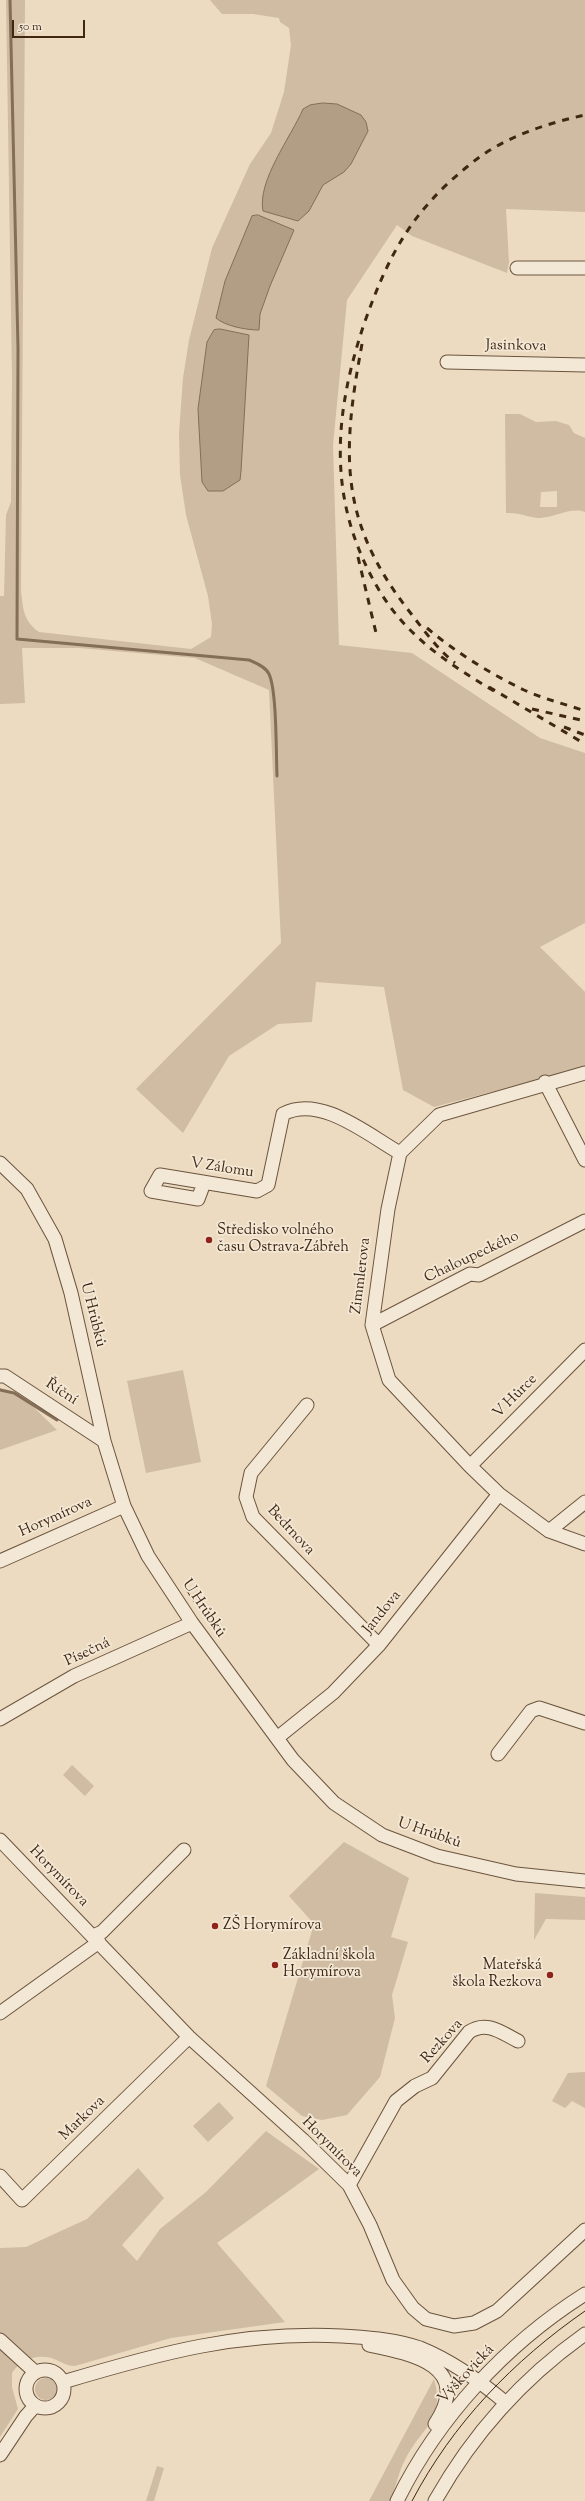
<!DOCTYPE html>
<html>
<head>
<meta charset="utf-8">
<style>
  body { margin:0 }
  #map { position:relative; width:585px; height:2501px; overflow:hidden; background:#ecdbc0; font-family:"Sorts Mill Goudy",serif }
  canvas { display:block }
  .scale { position:absolute; left:12px; top:20px; width:73px; height:18px; box-sizing:border-box; border:2px solid #402713; border-top:0; padding-left:5px; font-size:12px; line-height:14px; white-space:nowrap; color:#402713; -webkit-text-stroke:3px #f3e8d6; paint-order:stroke }
</style>
</head>
<body>
<div id="map">
<canvas width="585" height="2501"></canvas>
<div class="scale">50 m</div>
</div>
<script>
const ctx = document.querySelector('canvas').getContext('2d');
ctx.lineJoin = 'round';
function fillPath(path, color) { ctx.fillStyle = color; ctx.fill(path, 'evenodd'); }
function stroke(path, color, width, dash) { ctx.strokeStyle = color; ctx.lineWidth = width; ctx.lineCap = dash ? 'butt' : 'round'; ctx.setLineDash(dash || []); ctx.stroke(path); }
function write(font, color, halo, rows, align = 'center') {
  ctx.font = font + ' "Sorts Mill Goudy",serif'; ctx.lineWidth = 3.5; ctx.setLineDash([]); ctx.textBaseline = 'middle'; ctx.strokeStyle = halo; ctx.fillStyle = color; for (const [text, x, y, turn = 0] of rows) {
    ctx.save(); ctx.translate(x, y); ctx.rotate((+turn || 0) * Math.PI / 180); ctx.textAlign = isNaN(turn) ? turn : align; if (halo) ctx.strokeText(text, 0, 0); ctx.fillText(text, 0, 0); ctx.restore();
  }
}
fillPath(new Path2D(`
  M6 0H25L21 590C23 608 23 621 39 632L191 649 211 637 212 624 208 596 186 515 180 475 179 433 183 378 189 340 212 248 250 164 271 133 284 92 291 45 289 28 280 22 279 18 253 14H222L210 0H585V212L506 209 509 262 507 273 412 236 397 225 347 300 333 445 339 645 412 653 540 738 585 753V923L540 947 585 992V1067L434 1107 403 1090 384 987 316 982 312 1022 278 1024 229 1056 183 1133 136 1089 281 943 269 690 195 658 79 648H22L25 703 0 704V596H4L6 515 11 502 12 377Z
  M505 414H520L536 422 556 421 569 425 574 433 585 438V512C571 507 555 517 541 518 529 518 519 512 506 513ZM557 491V507H540L541 492Z
  M183 1370 201 1462 146 1473 127 1381Z
  M0 1388 19 1393 57 1430 0 1450Z
  M72 1765 94 1786 85 1796 63 1775Z
  M344 1842 409 1878 391 1937 408 1942 392 1995 395 2018 380 2077 347 2115 322 2120 302 2116 266 2086 314 1924 289 1896Z
  M535 1893 585 1897V1920L546 1919 534 1940Z
  M585 2072V2108L572 2101 565 2108 552 2101 568 2073Z
  M219 2102 234 2118 208 2142 193 2126Z
  M266 2131 319 2169 217 2243 285 2322 171 2338 75 2366C66 2366 62 2362 54 2359 40 2353 20 2359 12 2373V2387L18 2409 0 2437V2248L26 2247 87 2219 138 2168 164 2198 122 2245 137 2261 160 2229 206 2192Z
  M35 2389a11 11 0 1 1 22 0a11 11 0 1 1-22 0Z
  M434 2379C446 2421 421 2427 405 2460 398 2473 396 2488 390 2501H369Z
  M157 2466 164 2468 154 2501H146Z`), '#cfbca3');
const water = new Path2D(`
  M323 103 337 104 361 115 366 122 368 131 351 164 344 172 323 185 309 211 298 221 263 211C257 181 291 137 303 109L310 105Z
  M258 215 294 230 270 286 260 314 259 330C246 330 225 326 216 318L225 281 252 216Z
  M220 329 249 335 241 471 240 480 223 491H208L202 482 198 409 207 342 214 330Z`);
fillPath(water, '#b29e85');
stroke(water, '#846e57', 1);
stroke(new Path2D(`
  M10 0 18 348 17 639 249 660C256 663 266 667 269 674 277 691 276 754 277 776
  M0 1390 14 1393 57 1420`), '#846e57', 3);
const minor = new Path2D(`
  M517 268H585
  M447 362 585 365
  M585 1073 439 1115 400 1153 388 1209 372 1325 389 1380 470 1466 499 1494 549 1531 585 1544
  M545 1082 585 1160
  M0 1163 27 1189 55 1239 71 1293 104 1441 124 1506 148 1556 192 1623 293 1760 334 1803 382 1835 437 1856 516 1874 585 1881
  M204 1183 198 1199 151 1191 160 1175 257 1191 268 1185 283 1114C320 1094 368 1135 400 1153
  M372 1325 470 1274 479 1275 585 1221
  M0 1376H5L104 1441
  M307 1405 251 1473 246 1497 253 1517 379 1645
  M470 1466 585 1350
  M549 1531 585 1502
  M0 1561 124 1506
  M0 1719 74 1676 192 1623
  M277 1738 333 1693 379 1645 499 1494
  M498 1754 531 1711 539 1708 585 1723
  M0 1840 189 2037 303 2140 349 2185 370 2225 393 2280 413 2308 426 2319 454 2326 474 2323 497 2311 585 2230
  M93 1936 102 1932 184 1850
  M0 2013 99 1942
  M0 2176 22 2200 189 2037
  M349 2185 396 2101 415 2086 432 2078 469 2032C487 2020 502 2033 518 2041
  M0 2340 35 2372
  M369 2345C413 2354 473 2366 435 2424
  M26 2389a19 19 0 1 1 38 0a19 19 0 1 1-38 0Z
  M63 2382C160 2353 239 2331 342 2336 369 2338 394 2339 420 2348 452 2361 480 2381 506 2403
  M0 2455 26 2416 35 2406
  M397 2501C438 2417 506 2344 585 2294
  M435 2501C472 2435 523 2378 585 2334`);
stroke(minor, '#6b543e', 15);
stroke(minor, '#f3e8d6', 13);
stroke(new Path2D(`
  M187 1591 194 1602
  M412 2501C453 2423 513 2361 585 2311`), '#402713', 1);
stroke(new Path2D(`
  M362 344C342 452 338 520 409 611 423 629 437 649 455 663
  M358 557 377 637
  M427 628C455 652 491 674 524 690 544 699 565 704 585 711
  M489 687 585 744
  M494 691C449 664 407 637 379 590 327 502 333 417 364 324 388 256 411 212 468 166 501 138 544 124 585 115
  M532 709 585 721
  M564 727 585 735`), '#402713', 3, [7, 7]);
for (const [x, y, r, color] of [
  [209,1240,4,"#8f2418"],
  [215,1926,4,"#8f2418"],
  [275,1965,4,"#8f2418"],
  [550,1975,4,"#8f2418"]
]) { const dot = new Path2D(); dot.arc(x, y, r, 0, 2 * Math.PI); ctx.fillStyle = color; ctx.fill(dot); stroke(dot, '#f3e8d6', 1.5); }
write('15px', '#402713', '#f3e8d6', [
  ["Jasinkova",516,347,1],
  ["V Zálomu",222,1169,9],
  ["Chaloupeckého",472,1258,-25],
  ["Zimmlerova",362,1276,-83],
  ["U Hrůbků",92,1315,76],
  ["Říční",61,1393,33],
  ["V Hůrce",516,1397,-45],
  ["Horymírova",56,1518,-24],
  ["Bedrnova",290,1531,47],
  ["U Hrůbků",203,1609,56],
  ["Jandova",383,1613,-51],
  ["Písečná",88,1653,-25],
  ["U Hrůbků",429,1834,19],
  ["Horymírova",58,1877,46],
  ["Rezkova",443,2042,-48],
  ["Markova",83,2119,-44],
  ["Horymírova",331,2148,45],
  ["Výškovická",467,2375,-47]
]);
write('15px', '#402713', '#f3e8d6', [
  ["Středisko volného",217,1231],
  ["času Ostrava-Zábřeh",217,1248],
  ["ZŠ Horymírova",223,1926],
  ["Základní škola",283,1956],
  ["Horymírova",283,1973],
  ["Mateřská",542,1966,"right"],
  ["škola Rezkova",542,1983,"right"]
], 'left');
</script>
</body>
</html>
